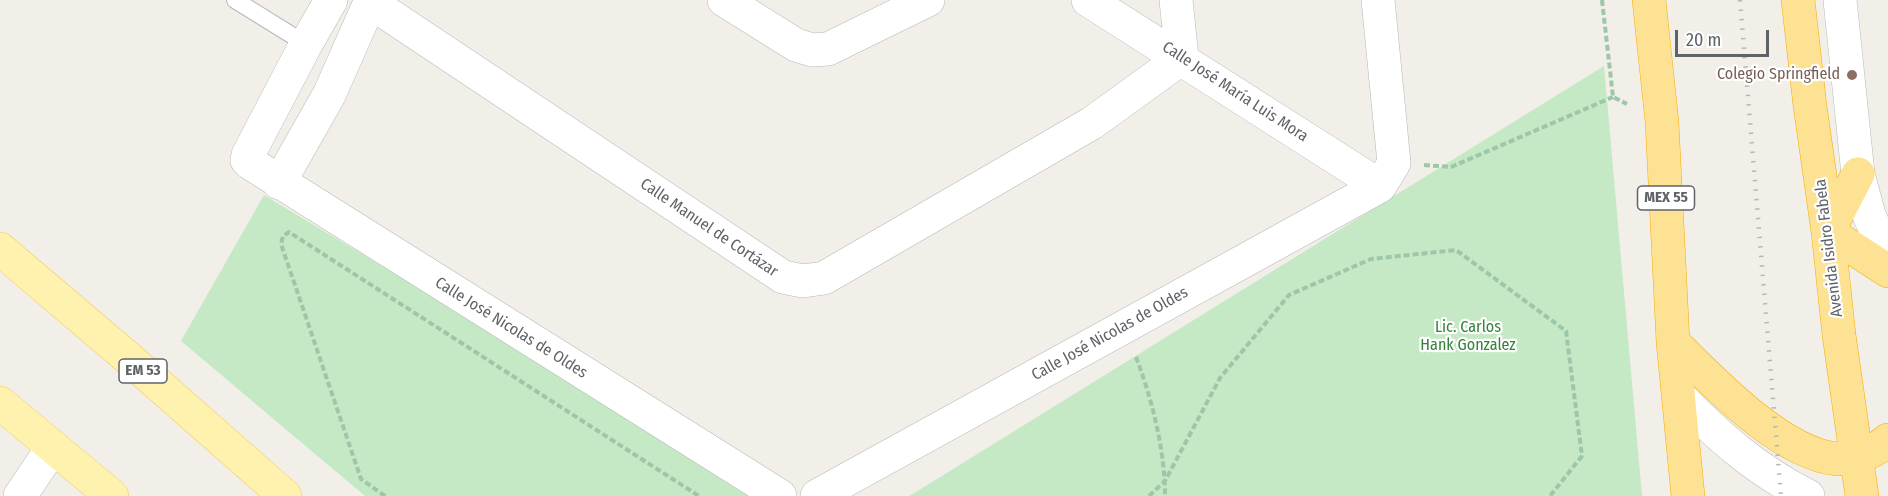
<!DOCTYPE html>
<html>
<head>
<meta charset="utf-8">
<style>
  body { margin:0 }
  #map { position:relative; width:1888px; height:496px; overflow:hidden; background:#f1efe8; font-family:"Fira Sans Condensed",sans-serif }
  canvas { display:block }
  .scale { position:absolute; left:1675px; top:30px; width:94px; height:27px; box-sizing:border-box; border:3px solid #5f6368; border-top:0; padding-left:8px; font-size:18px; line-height:21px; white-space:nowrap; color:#5f6368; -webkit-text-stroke:4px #fff; paint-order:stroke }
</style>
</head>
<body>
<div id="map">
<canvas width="1888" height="496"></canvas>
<div class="scale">20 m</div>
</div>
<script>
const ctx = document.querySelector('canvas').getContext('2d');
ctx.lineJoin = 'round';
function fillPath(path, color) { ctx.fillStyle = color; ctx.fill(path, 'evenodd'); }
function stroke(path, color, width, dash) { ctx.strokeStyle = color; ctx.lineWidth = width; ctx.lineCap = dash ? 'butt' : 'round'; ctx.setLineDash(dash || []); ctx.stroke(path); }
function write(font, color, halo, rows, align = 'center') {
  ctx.font = font + ' "Fira Sans Condensed",sans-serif'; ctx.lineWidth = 4.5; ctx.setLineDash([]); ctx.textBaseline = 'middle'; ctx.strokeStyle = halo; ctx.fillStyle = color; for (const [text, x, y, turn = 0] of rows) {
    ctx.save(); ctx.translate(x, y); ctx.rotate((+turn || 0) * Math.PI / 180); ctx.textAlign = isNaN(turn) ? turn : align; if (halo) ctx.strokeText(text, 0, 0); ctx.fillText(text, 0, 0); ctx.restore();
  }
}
fillPath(new Path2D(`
  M1604 66 1642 496H909L924 487Z
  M264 195 764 496H365L181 341Z`), '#c5e8c5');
const lane = new Path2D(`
  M235 0 306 44`);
const street = new Path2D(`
  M331 0 306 44 248 155 247 160 250 163 780 496
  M724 0 796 45 812 50 828 49 928 0
  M1088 0 1380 186
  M370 2 783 277 803 281 824 278 1092 123 1182 58 1176 0
  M279 183 329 95 371 0
  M20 496 53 447
  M817 496 1380 186 1394 163 1378 0`);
const secondary = new Path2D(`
  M1840 0 1858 174 1869 215 1888 258
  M1679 396C1719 437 1756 470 1808 496`);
const primary = new Path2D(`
  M0 249 127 357 285 496
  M0 403 112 496`);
const highway = new Path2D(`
  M1649 0 1662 122 1673 342 1688 496
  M1798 0 1810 106 1828 232 1839 335 1862 496
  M1828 232 1888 271
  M1828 232 1858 174
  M1673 342C1711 380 1781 454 1837 459 1856 460 1874 452 1888 440`);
stroke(lane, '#b5b8bc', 18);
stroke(street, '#b5b8bc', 34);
stroke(secondary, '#b6babf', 34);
stroke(primary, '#f2c960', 34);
stroke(highway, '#f9ab00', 34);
stroke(new Path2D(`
  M1602 0 1613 97 1627 104
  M1424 165 1451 167 1613 97
  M1136 357C1152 399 1165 450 1165 496
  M385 496 361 479 281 244 283 236 289 232 699 496
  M1149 496 1165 481 1220 378 1289 295 1371 259 1456 250 1566 331 1582 456 1550 496`), '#9cc7a9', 4, [6, 3]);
stroke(lane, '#fff', 16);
stroke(street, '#fff', 33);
stroke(secondary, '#fff', 33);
stroke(primary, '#fff2af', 33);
stroke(highway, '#fde293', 33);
stroke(new Path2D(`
  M1740 0 1781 496`), '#b6b7b8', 4.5, [1.5, 8]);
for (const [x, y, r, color] of [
  [1852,75,6,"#8d6e63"]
]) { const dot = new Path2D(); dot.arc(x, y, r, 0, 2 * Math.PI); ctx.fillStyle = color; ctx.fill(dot); stroke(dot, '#fff', 2); }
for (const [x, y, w] of [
  [1666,198,57],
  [143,371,48]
]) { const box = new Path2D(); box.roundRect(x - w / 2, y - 12, w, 24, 4.5); ctx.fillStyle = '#fff'; ctx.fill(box); stroke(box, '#5f6368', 1.5); }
write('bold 15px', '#5f6368', null, [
  ["MEX 55",1666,198],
  ["EM 53",143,371]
]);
write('16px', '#785e54', '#fff', [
  ["Colegio Springfield",1840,75]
], 'right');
write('16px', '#5f6368', '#fff', [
  ["Calle José María Luis Mora",1235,92,33],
  ["Calle Manuel de Cortázar",709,228,34],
  ["Avenida Isidro Fabela",1829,248,-97],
  ["Calle José Nicolas de Oldes",511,328,32],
  ["Calle José Nicolas de Oldes",1110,334,-29]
]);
write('16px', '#348238', '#fff', [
  ["Lic. Carlos",1468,328],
  ["Hank Gonzalez",1468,346]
]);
</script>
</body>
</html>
